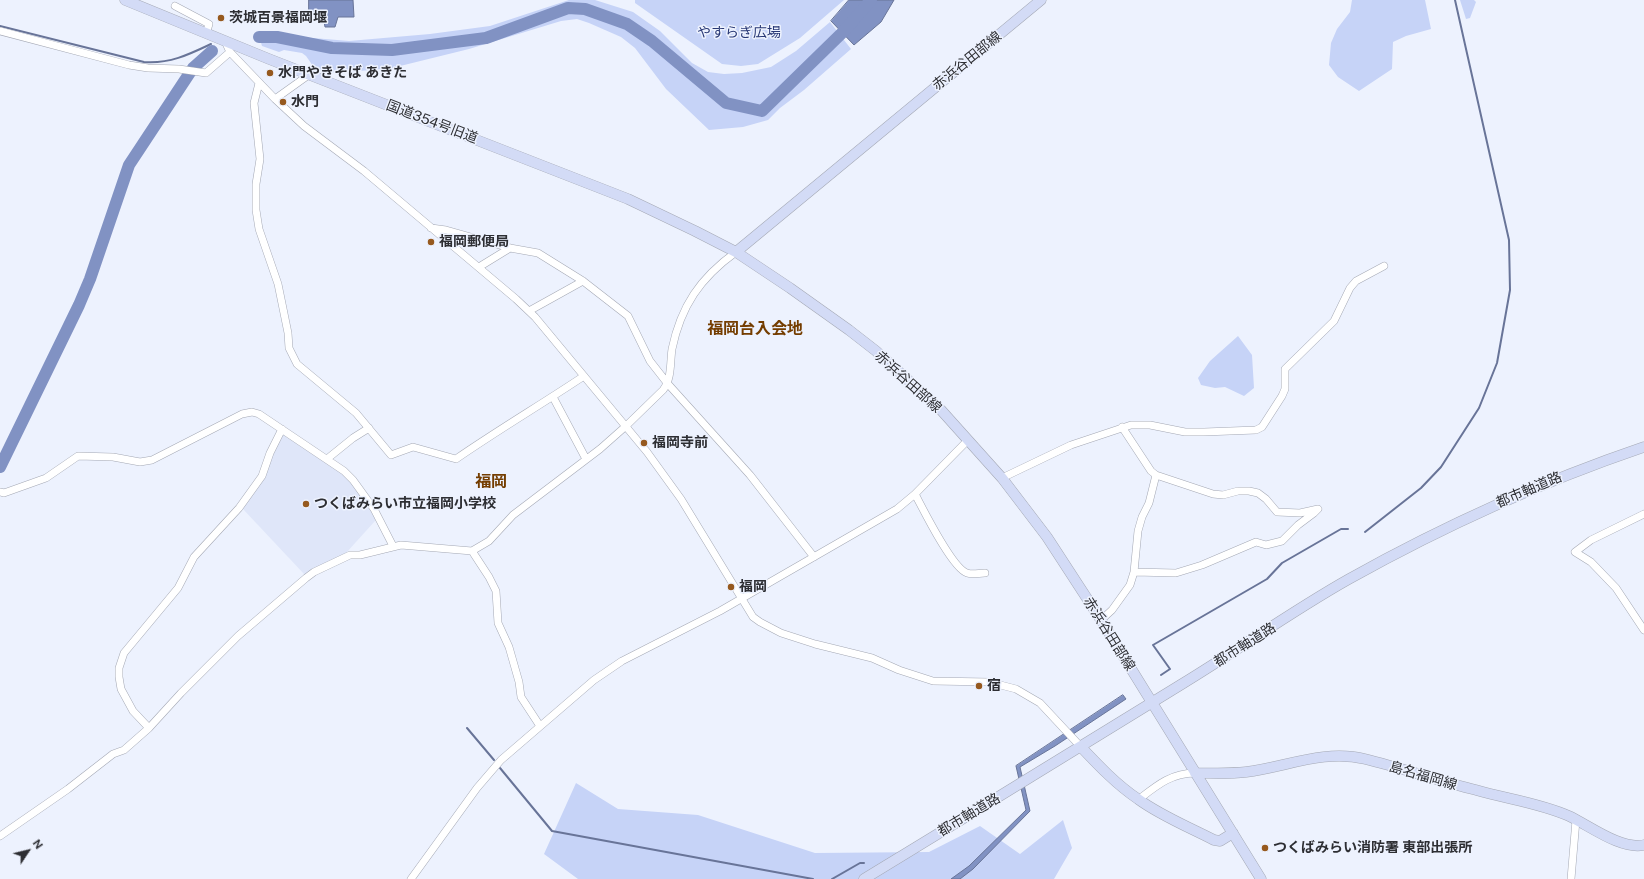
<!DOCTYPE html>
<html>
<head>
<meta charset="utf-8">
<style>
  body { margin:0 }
  #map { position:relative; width:1644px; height:879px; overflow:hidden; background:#edf2fe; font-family:"Public Sans",sans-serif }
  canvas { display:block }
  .north { position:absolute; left:8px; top:831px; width:40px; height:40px; -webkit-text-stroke:3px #edf2fe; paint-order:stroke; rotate:55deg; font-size:11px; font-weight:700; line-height:16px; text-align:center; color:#2d2e33 }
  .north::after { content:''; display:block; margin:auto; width:14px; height:18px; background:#2d2e33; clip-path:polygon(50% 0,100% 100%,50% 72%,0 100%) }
</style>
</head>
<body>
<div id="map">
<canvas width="1644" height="879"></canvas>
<div class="north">N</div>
</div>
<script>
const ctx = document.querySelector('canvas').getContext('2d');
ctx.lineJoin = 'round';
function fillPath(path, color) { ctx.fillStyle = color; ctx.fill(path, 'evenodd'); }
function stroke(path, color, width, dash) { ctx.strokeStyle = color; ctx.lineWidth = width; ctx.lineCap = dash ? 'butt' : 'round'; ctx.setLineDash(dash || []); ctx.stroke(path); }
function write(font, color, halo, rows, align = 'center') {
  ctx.font = font + ' "Public Sans","Noto Sans JP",sans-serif'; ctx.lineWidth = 3; ctx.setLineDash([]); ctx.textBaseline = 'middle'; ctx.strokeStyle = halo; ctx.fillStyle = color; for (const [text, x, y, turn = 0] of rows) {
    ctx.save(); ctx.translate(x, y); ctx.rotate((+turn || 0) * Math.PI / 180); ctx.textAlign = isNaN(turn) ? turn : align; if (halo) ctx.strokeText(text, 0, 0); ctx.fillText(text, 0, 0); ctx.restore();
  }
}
fillPath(new Path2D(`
  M285 433 339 469 357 488 375 518V521L346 553 308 574H304L242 508 282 434Z`), '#dfe6f9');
fillPath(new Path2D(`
  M569 0H595L633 12 660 31 692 63 708 72 724 74 742 73 771 67 796 51 830 22 851 49 804 90 780 108 768 120 743 127 709 130 666 89 635 48 621 37 589 23 577 19 561 21 469 49 392 68 338 73 320 70 313 66 306 56 302 53 284 50 279 52 262 46 258 33 268 31 301 37 349 41 430 34 490 26Z
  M635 0H844L800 38 758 64 741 66 722 64 635 3Z
  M1352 0H1425L1431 29 1406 36 1393 42 1392 69 1359 91 1338 77 1329 65 1331 43 1337 29 1350 12Z
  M1460 0H1474L1476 2 1470 18 1466 19Z
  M1238 336 1252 355 1254 388 1244 396 1225 387 1215 388 1201 385 1198 378 1210 361Z
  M576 783 618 809 698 815 815 853 929 852 980 826 1020 854 1063 820 1072 848 1054 879H578L544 854Z`), '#c6d3f7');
const water = new Path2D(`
  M309 0H353L354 17H338L335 27H325L323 16 309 13Z
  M849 0H894L881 22 854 45 831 21Z
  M1123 695 1126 699 1055 746 1020 767 1030 811 973 869 960 879H951L969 866 1026 810 1016 766Z`);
fillPath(water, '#8192c3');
stroke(water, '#687498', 1);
stroke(new Path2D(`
  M0 26 144 62C169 64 188 55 211 44
  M1365 532 1421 488 1441 467 1479 408 1497 363 1510 290 1509 240 1455 0
  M1161 675 1170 669 1153 645 1267 579 1282 563 1341 529H1348
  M467 728 494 760
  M500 768 552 831 813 879
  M832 879 860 863H864`), '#687498', 2);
stroke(new Path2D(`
  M259 37H277L332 48 392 50 486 38 568 8 585 9 627 24 652 41 726 103 762 111 844 31 871 0
  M0 467 79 305 90 279 129 165 193 68 212 51`), '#8192c3', 12);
const street = new Path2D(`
  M175 6 209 24 206 34
  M0 31 129 65 148 68 179 69 206 73 230 52
  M225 41 230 52 275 99 304 126 364 171 516 299 535 317 647 452 681 499 753 617 760 622 781 633 815 644 872 658 899 670 933 681 989 682 1016 689 1040 703 1081 747
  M259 83 254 103 260 159 256 184V210L259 229 278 284 288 333 289 348 297 364 356 413 391 455 413 447 456 459C498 430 542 404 584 376
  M275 99 310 74
  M431 228 446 230 510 248 538 253 583 281 628 316 650 361 668 384 750 475 814 557
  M479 267 510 248
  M529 311 583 281
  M553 397 586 459
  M327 459 353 438 369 428
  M1002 478 1071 445 1131 425H1150L1185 432H1204L1256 430 1262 427 1282 396 1285 389V369L1334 321 1350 288 1356 281 1384 266
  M0 492 4 493 46 478 78 456 113 457 140 462 152 460 242 414 252 412 259 414 344 471 353 480 374 509 393 546
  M915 494C923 509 952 568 967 573 972 575 979 573 985 573
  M1644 514 1591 540 1575 552 1591 562 1616 588 1644 630
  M472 551 489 577 496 591 498 623 509 647 519 682 521 697 540 726
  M1134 572 1176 573 1202 565 1256 542 1266 545 1282 541 1298 525 1314 513 1318 509 1300 513 1277 512 1266 499 1258 493 1249 491H1238L1223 495 1213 494 1156 475
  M1101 620 1112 610 1130 585 1134 572 1138 531 1142 517 1149 503 1156 475 1151 471 1122 427
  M149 728 133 711 121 689 119 677V668L124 653 178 588 194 557 239 508 262 476 270 453 282 429
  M1138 800C1156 786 1171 773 1195 773
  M0 836 68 789 113 754 124 750 149 728 181 693 238 636 306 578 314 572 350 555H360L401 545 472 551 489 541 513 515 600 449 626 426 663 390C672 379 670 362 672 349 681 306 700 278 736 252
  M411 879 477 788 501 760 594 680 622 661 720 611 897 509 915 494 968 440
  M1571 879 1576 820`);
const secondary = new Path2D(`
  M125 0 269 59 628 199 695 231 736 252 790 288 849 330 876 351 941 410 1002 478 1047 537 1101 620 1261 879
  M736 252 1041 0
  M1081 747C1099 766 1117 785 1138 799 1161 816 1189 827 1214 840L1220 841 1233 833
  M1195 773C1212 773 1229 774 1246 772 1286 767 1324 749 1365 759 1402 768 1439 781 1476 790 1507 799 1540 803 1569 816 1590 826 1621 850 1644 845
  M864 879C970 814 1076 750 1182 684 1238 650 1292 611 1349 579 1444 526 1541 482 1644 447`);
stroke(street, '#a4a8b4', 8);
stroke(secondary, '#a4a8b4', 11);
stroke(street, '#fff', 7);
stroke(secondary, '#d3dbf6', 10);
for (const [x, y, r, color] of [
  [221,18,4,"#96591e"],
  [270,73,4,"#96591e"],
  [283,102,4,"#96591e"],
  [431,242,4,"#96591e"],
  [644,443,4,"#96591e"],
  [306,504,4,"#96591e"],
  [731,587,4,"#96591e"],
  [979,686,4,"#96591e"],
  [1265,848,4,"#96591e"]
]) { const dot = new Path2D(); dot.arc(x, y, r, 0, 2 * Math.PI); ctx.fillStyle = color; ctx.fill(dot); stroke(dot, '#edf2fe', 1.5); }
write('bold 14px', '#2d2e33', '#edf2fe', [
  ["茨城百景福岡堰",229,18],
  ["水門やきそば あきた",278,73],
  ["水門",291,102],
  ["福岡郵便局",439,242],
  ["福岡寺前",652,443],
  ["つくばみらい市立福岡小学校",314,504],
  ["福岡",739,587],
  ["宿",987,686],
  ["つくばみらい消防署 東部出張所",1273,848]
], 'left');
write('14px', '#273774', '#edf2fe', [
  ["やすらぎ広場",739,33]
]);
write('14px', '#2d2e33', '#edf2fe', [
  ["赤浜谷田部線",967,61,-39],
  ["国道354号旧道",432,122,21],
  ["赤浜谷田部線",908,382,42],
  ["都市軸道路",1529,490,-23],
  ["赤浜谷田部線",1109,634,58],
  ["都市軸道路",1245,645,-32],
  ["島名福岡線",1423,776,16],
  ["都市軸道路",969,815,-31]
]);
write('bold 16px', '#743d00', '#edf2fe', [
  ["福岡台入会地",755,329],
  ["福岡",491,482]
]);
</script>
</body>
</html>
